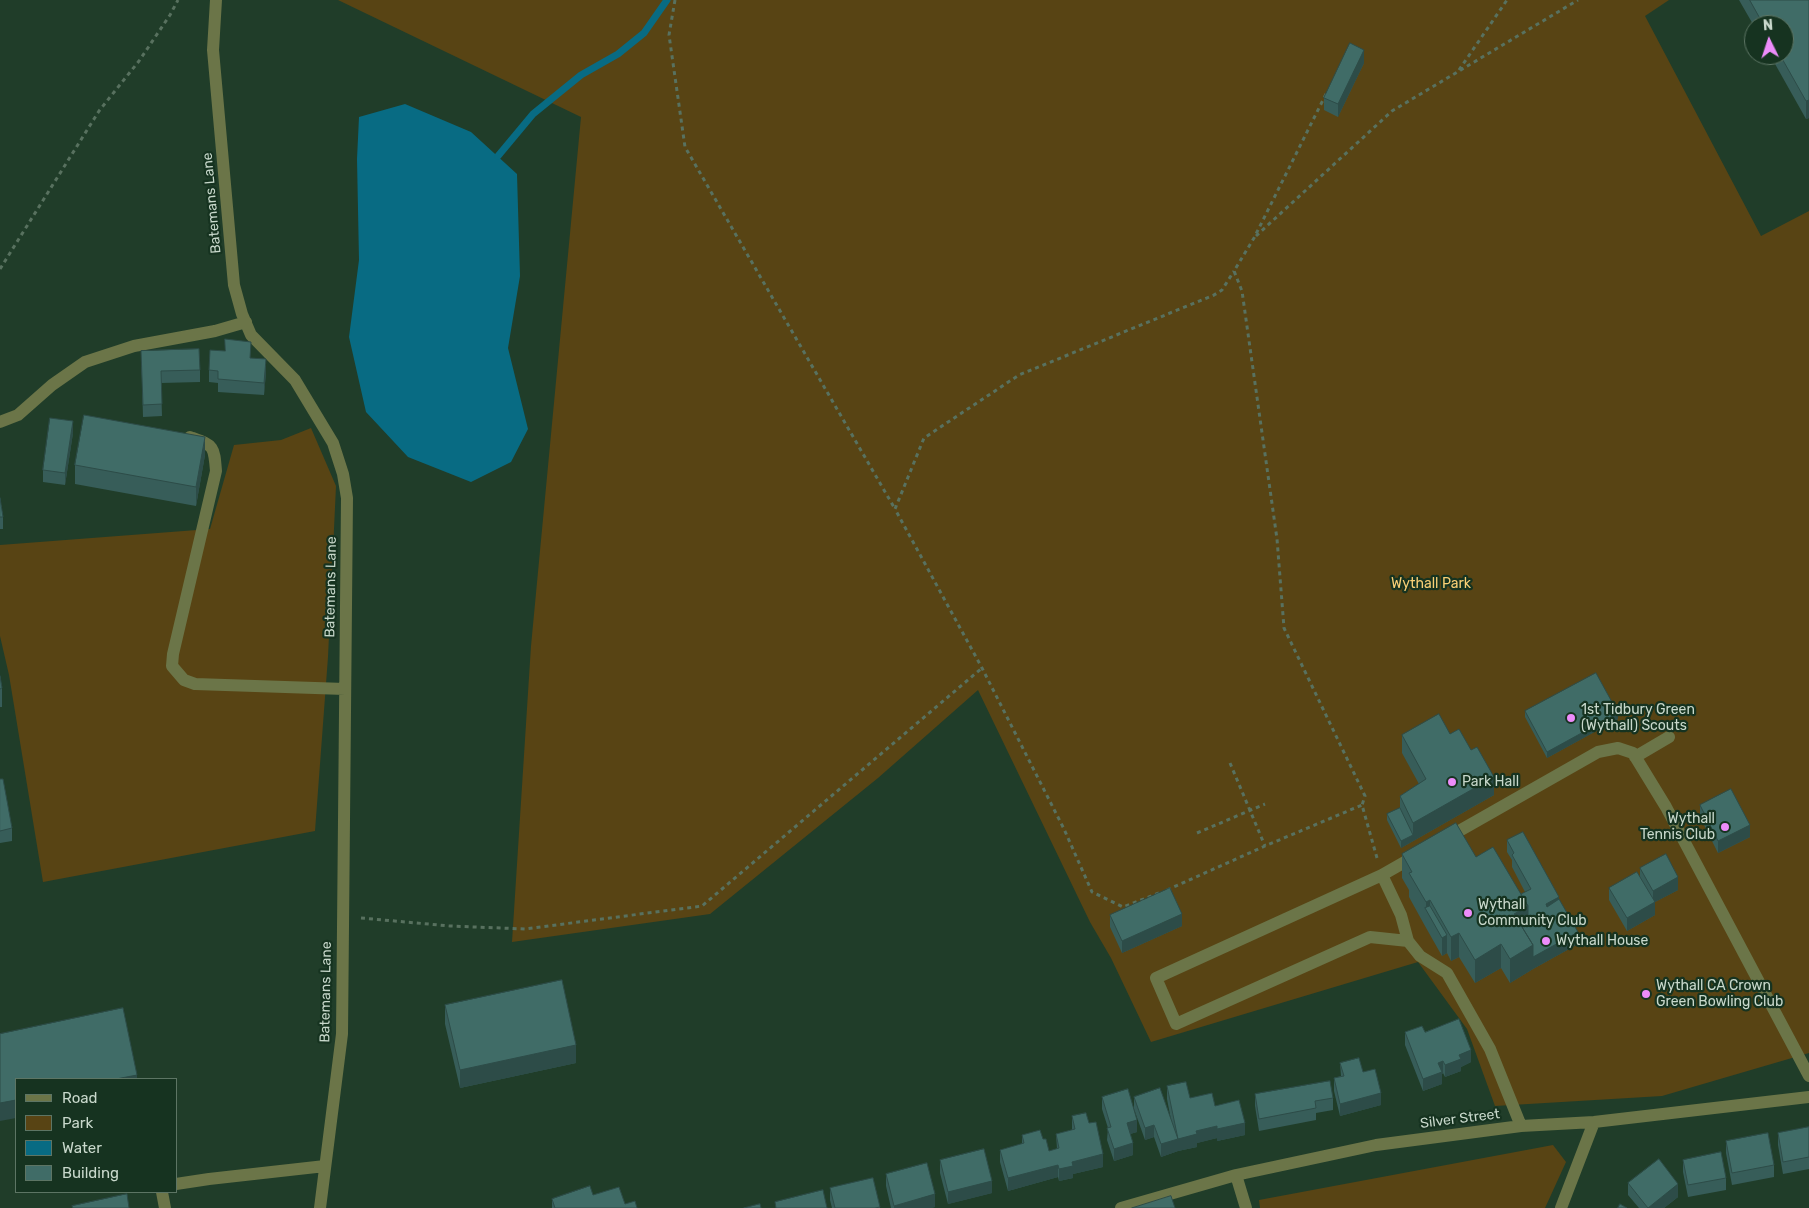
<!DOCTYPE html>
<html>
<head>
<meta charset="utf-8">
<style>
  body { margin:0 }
  #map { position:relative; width:1809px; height:1208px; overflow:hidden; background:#203d29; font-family:Rubik,sans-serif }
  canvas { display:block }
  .legend { position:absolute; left:15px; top:1078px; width:162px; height:115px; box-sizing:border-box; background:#163320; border:1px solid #5d7564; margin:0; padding:6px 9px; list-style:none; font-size:15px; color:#c8d8cb }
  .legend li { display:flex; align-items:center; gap:10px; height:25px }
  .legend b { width:25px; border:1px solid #5d7564 }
  .north { position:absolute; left:1744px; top:15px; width:50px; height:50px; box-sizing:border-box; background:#163320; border:1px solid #5d7564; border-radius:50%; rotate:356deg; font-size:14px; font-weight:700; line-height:20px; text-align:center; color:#c8d8cb }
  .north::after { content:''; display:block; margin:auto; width:18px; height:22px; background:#ed8cfa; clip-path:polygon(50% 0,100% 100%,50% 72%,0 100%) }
</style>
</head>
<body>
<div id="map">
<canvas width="1809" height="1208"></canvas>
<ul class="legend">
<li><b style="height:6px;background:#6b7548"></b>Road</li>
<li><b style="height:14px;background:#584414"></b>Park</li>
<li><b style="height:14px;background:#086b83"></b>Water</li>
<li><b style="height:14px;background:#406c67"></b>Building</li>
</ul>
<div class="north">N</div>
</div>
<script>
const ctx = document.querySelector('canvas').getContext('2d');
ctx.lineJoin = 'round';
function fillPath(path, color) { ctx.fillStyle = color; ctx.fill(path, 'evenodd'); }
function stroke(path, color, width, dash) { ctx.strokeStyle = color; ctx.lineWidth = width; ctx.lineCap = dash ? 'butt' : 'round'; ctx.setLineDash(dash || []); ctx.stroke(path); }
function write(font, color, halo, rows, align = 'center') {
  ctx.font = font + ' Rubik,sans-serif'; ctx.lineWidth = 4.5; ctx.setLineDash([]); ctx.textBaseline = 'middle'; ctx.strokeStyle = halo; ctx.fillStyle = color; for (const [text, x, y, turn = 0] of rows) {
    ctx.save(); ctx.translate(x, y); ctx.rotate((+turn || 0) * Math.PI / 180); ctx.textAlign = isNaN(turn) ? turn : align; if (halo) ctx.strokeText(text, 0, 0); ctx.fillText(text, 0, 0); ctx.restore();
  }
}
fillPath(new Path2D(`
  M338 0H1669L1645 16 1761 236 1809 211V1053L1662 1096 1495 1106 1467 1029 1418 962 1151 1042 1111 958 1090 922 978 690 878 778 710 914 512 942 531 646 581 117Z
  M311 428 336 486 328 657 315 831 43 882 9 675 0 636V545L210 529 234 445 281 440Z
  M1553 1145 1566 1162 1545 1208H1260L1259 1200Z`), '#584414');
fillPath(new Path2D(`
  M405 104 471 132 517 174 520 276 508 348 528 429 511 462 471 482 408 457 366 412 349 337 359 260 357 159 359 117Z`), '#086b83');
stroke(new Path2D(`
  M498 156 533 114 581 75 618 54 644 33 667 0`), '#086b83', 7);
stroke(new Path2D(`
  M675 0 669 35 685 147 895 509
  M1459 70 1507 0
  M1326 94 1254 238 1234 271 1242 291 1277 539 1284 628 1365 796 1362 805 1377 858
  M1256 236 1392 111 1578 0
  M0 269 99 111 139 61 170 15 178 0
  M1230 763 1265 846
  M1197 833 1265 804
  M1167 890 1265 846 1362 805
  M1159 893 1123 907 1092 892 1064 829 982 668 895 509 924 438 1019 375 1214 295 1222 290 1234 271
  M361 918 450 926 525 929 702 906 982 668`), '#58715f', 3, [4, 4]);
stroke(new Path2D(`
  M216 0 213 50 234 285 242 314 251 335 295 380 333 443 343 474 347 498 342 1034 320 1208
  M0 422 18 415 52 385 85 362 134 346 215 331 246 322
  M190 437C214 446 214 445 216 471L173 654 172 666 184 680 195 684 345 689
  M1635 757 1669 737
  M1445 839 1598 752 1618 748 1633 753 1666 807 1809 1076
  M1382 875 1401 915 1408 941 1420 956 1447 973 1490 1049 1521 1126
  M1408 941 1370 937 1176 1024 1156 978 1382 875 1417 855
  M1236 1175 1246 1208
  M176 1184 209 1179 325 1166
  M162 1192 165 1208
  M1121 1208 1236 1175 1376 1145 1521 1126 1594 1122 1809 1097
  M1561 1208 1594 1122`), '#6b7548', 12);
fillPath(new Path2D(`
  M1739 0H1809V118L1806 119 1770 55H1784V25H1754V26Z
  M1364 63 1338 117 1324 110V98Z
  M141 351 200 370V382L161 383 162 416 143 417Z
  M251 358 266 372 264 395 218 392V383L209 382V370Z
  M73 433 65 485 43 482V470Z
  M205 455 196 506 75 484V465Z
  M0 498 3 517V529H0Z
  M0 676 2 688V707H0Z
  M1525 711 1618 719 1547 758 1525 717Z
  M1450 734 1494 795 1401 848 1387 820V814L1400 808V796L1419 784 1402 753V735Z
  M0 779 12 828V841L0 843Z
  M1700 805 1750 837 1718 853 1700 817Z
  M1507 840 1559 899 1578 944 1533 969 1510 983 1501 968 1475 983 1459 957 1451 961 1447 953 1442 956 1425 926 1409 897V890L1402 878V854L1476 857 1521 894 1525 892 1512 867V860L1507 852Z
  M1640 868 1678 890 1655 902V915L1627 931 1609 900V888L1640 877Z
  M1110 915 1182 926 1122 953 1110 927Z
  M445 1005 576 1063 460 1088 445 1024Z
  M1405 1032H1425L1471 1062 1461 1067V1071L1445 1077 1443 1073 1442 1074V1084L1423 1091 1405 1045Z
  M1340 1063 1363 1072 1381 1105 1340 1116 1334 1091V1078L1341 1076Z
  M1167 1086 1190 1098 1215 1106 1245 1135 1217 1141V1138L1197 1143V1147L1178 1151V1148V1151L1161 1157 1154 1137 1145 1140 1134 1109V1097L1171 1120 1167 1099Z
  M1255 1094 1333 1098V1110L1316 1113V1120L1259 1131 1255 1106Z
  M1102 1097 1137 1132 1130 1134 1133 1155 1114 1161 1107 1140 1108 1128 1102 1109Z
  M1072 1116 1089 1123 1103 1167 1073 1174V1178L1059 1181 1058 1177 1008 1191 1000 1162V1150L1022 1144V1135L1043 1139 1049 1151 1057 1149 1056 1134 1072 1130Z
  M1809 1127V1169L1783 1174 1778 1145V1133Z
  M1726 1141 1774 1165V1177L1732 1185 1726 1153Z
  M940 1160 992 1193 948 1204 940 1173Z
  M1683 1160 1726 1178V1190L1688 1197 1683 1172Z
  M886 1174 935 1207 931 1208H891L886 1186Z
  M873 1178 880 1208H832L830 1200V1188Z
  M1628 1183 1678 1197 1664 1208H1639L1628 1195Z
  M552 1199 625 1204 637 1208H552Z`), '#375d59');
fillPath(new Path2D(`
  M1364 50V63L1338 117V104Z
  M1809 100V118L1806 119V101Z
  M266 359V372L264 395V383Z
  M73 421V433L65 485V473Z
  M205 437V455L196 506V487Z
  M1618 713V719L1547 758V752Z
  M1494 777V795L1401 848V841L1413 835V823Z
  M1750 825V837L1718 853V841Z
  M1678 877V890L1655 902V915L1627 931V918L1653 903V891Z
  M1559 897V909L1546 916V904Z
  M1430 900V916L1426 909V902Z
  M1528 906V929L1519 934 1514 914Z
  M1182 914V926L1122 953V941Z
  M1578 932V944L1533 969V957Z
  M1459 933V957L1451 961V937Z
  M1447 935V953L1442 956V938Z
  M1501 944V968L1475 983V960Z
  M1533 945V969L1510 983V959Z
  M576 1045V1063L460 1088V1070Z
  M1471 1050V1062L1461 1067V1071L1445 1077V1065L1459 1055Z
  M1443 1061V1073L1442 1074V1084L1423 1091V1079L1438 1063Z
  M137 1075V1079H116Z
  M1381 1093V1105L1340 1116V1104Z
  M16 1100V1118L0 1121V1103Z
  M1137 1120V1132L1127 1135V1123Z
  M1245 1123V1135L1217 1141V1129Z
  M1154 1125V1137L1145 1140V1128Z
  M1217 1126V1138L1197 1143V1147L1178 1151V1139L1196 1131Z
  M1178 1139V1151L1161 1157V1144Z
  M1133 1143V1155L1114 1161V1149Z
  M1103 1154V1167L1073 1174V1178L1059 1181V1169L1072 1162Z
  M1058 1165V1177L1008 1191V1178Z
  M992 1181V1193L948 1204V1192Z
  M1678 1184V1197L1664 1208H1648Z
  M935 1194V1207L931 1208H894V1206Z`), '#2d4c48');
const building = new Path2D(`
  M1750 0H1809V100L1806 101 1780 55H1784V25H1764Z
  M1350 43 1364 50 1338 104 1324 98Z
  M225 339 251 342 250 358 266 359 264 383 218 379V371L209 370 210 350 225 351Z
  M199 349 200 370 161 371 162 404 143 405 141 351Z
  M84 415 205 437 196 487 75 465Z
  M50 418 73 421 65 473 43 470Z
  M0 498 3 517H0Z
  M1596 673 1618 713 1547 752 1525 711Z
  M0 676 2 688 0 689Z
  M1439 714 1450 734 1459 729 1471 750 1477 747 1494 777 1413 823 1400 796 1426 779 1402 735Z
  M0 779H3L12 828 0 831Z
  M1731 789 1750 825 1718 841 1700 805Z
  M1400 808 1413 835 1401 841 1387 814Z
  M1456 823 1476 857 1493 847 1528 906 1514 914 1533 945 1510 959 1501 944 1475 960 1459 933 1451 937 1430 900 1426 902 1409 873 1412 872 1402 854Z
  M1523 832 1559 897 1546 904 1547 907 1559 899 1578 932 1533 957V945L1519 922 1528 917V906L1521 894 1531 889 1512 855 1514 853 1507 840Z
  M1666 854 1678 877 1653 891 1640 868Z
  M1637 872 1655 902 1627 918 1609 888Z
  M1170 888 1182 914 1122 941 1110 915Z
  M1430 906 1447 935 1442 938 1425 908Z
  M562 980 576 1045 460 1070 445 1005Z
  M123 1008 137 1075 116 1079H16V1100L0 1103V1034Z
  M1459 1019 1471 1050 1459 1055 1461 1059 1445 1065 1443 1061 1438 1063 1442 1072 1423 1079 1405 1032 1422 1026 1425 1032Z
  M1359 1058 1363 1072 1375 1069 1381 1093 1340 1104 1334 1078 1344 1076 1340 1063Z
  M1330 1081 1333 1098 1315 1101 1316 1108 1259 1119 1255 1094Z
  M1186 1082 1190 1098 1212 1093 1215 1106 1239 1100 1245 1123 1217 1129V1126L1196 1131 1197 1134 1178 1139 1167 1086Z
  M1160 1088 1178 1139 1161 1144 1154 1125 1145 1128 1134 1097Z
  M1128 1089 1137 1120 1127 1123 1133 1143 1114 1149 1107 1128 1111 1127 1102 1097Z
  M1086 1113 1089 1123 1096 1122 1103 1154 1072 1162 1073 1166 1059 1169 1058 1165 1008 1178 1000 1150 1024 1143 1022 1135 1040 1130 1043 1139H1046L1049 1151 1059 1148 1056 1134 1075 1129 1072 1116Z
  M1809 1127V1157L1783 1162 1778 1133Z
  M1768 1133 1774 1165 1732 1173 1726 1141Z
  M984 1149 992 1181 948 1192 940 1160Z
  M1721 1152 1726 1178 1688 1185 1683 1160Z
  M1659 1159 1678 1184 1648 1208 1628 1183Z
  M927 1163 935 1194 894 1206 886 1174Z
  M873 1178 880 1207 875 1208H835L830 1188Z
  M590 1186 593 1195 619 1187 625 1204 635 1201 637 1208H555L552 1199Z
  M823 1190 827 1208H776L775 1202Z
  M127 1194 129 1208H73L72 1206Z
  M1171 1196 1175 1208H1132Z
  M760 1204 761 1208H744Z
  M1620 1204 1627 1208H1618Z`);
fillPath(building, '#406c67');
stroke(building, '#2d4c48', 1);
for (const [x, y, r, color] of [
  [1571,718,5,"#ed8cfa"],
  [1452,782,5,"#ed8cfa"],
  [1725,827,5,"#ed8cfa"],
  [1468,913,5,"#ed8cfa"],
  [1546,941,5,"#ed8cfa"],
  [1646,994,5,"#ed8cfa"]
]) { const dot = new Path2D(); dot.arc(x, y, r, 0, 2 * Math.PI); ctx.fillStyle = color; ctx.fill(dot); stroke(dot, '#163320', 2); }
write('14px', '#c8d8cb', '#163320', [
  ["Batemans Lane",212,203,-95],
  ["Batemans Lane",331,587,-89],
  ["Batemans Lane",326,992,-89],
  ["Silver Street",1460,1119,-7]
]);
write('14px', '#f8cf75', '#163320', [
  ["Wythall Park",1431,584]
]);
write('14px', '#c8d8cb', '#163320', [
  ["1st Tidbury Green",1581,710],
  ["(Wythall) Scouts",1581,726],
  ["Park Hall",1462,782],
  ["Wythall",1715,819,"right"],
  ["Tennis Club",1715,835,"right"],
  ["Wythall",1478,905],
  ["Community Club",1478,921],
  ["Wythall House",1556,941],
  ["Wythall CA Crown",1656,986],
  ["Green Bowling Club",1656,1002]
], 'left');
</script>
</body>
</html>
